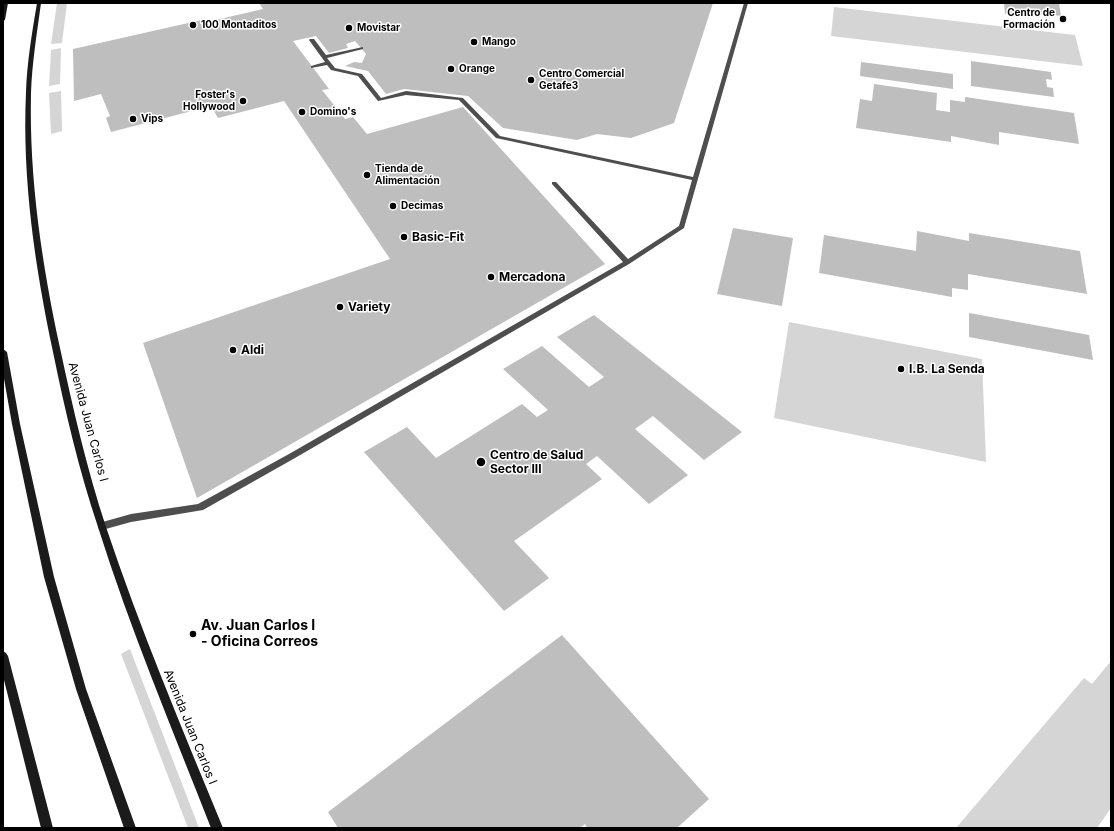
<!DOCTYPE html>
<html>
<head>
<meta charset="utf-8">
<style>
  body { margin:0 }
  #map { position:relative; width:1114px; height:831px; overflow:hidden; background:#fff; font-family:Inter,sans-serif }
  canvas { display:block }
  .frame { position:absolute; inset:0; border:4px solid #000; pointer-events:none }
</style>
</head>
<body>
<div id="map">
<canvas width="1114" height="831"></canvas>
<div class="frame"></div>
</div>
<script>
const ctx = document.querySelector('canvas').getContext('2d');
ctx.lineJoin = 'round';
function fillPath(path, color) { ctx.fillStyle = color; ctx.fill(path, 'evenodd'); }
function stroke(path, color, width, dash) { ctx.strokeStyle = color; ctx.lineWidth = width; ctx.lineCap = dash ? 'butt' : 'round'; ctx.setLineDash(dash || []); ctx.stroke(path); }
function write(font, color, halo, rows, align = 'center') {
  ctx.font = font + ' Inter,sans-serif'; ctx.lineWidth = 3; ctx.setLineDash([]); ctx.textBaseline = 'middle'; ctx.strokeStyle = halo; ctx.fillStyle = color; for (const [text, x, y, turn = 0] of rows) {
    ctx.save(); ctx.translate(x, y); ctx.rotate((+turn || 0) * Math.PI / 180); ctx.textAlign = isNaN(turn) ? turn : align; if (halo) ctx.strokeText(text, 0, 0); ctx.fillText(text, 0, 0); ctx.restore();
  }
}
fillPath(new Path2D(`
  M57 3H67L62 43 51 44Z
  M834 7 1075 35 1083 66 831 36Z
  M61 48 60 84 49 86 51 50Z
  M61 91 62 131 51 134 49 93Z
  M789 322 982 359 986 462 774 418Z
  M130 649 199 828H188L121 654Z
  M1111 661V808L1097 828H956L1084 678 1092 684Z`), '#d5d5d5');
fillPath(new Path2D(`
  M259 3H713L674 123 631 138 597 134 577 140 503 128 468 96 404 89 386 94 368 71 345 66 354 62 362 63 366 54 355 41 346 44 348 48 329 53 316 36 293 41 329 89 322 90 345 119 353 117 367 134 463 107 605 264 197 498 143 343 390 259 284 101 218 118 211 106 111 132 106 118 110 116 101 94 74 101 73 49 206 19 207 22 263 9Z
  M1004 3H1059L1061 16 1013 10 1014 14H1005Z
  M971 61 1051 72 1052 80 1046 79 1047 87 1053 88 1054 97 971 86Z
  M861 62 953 74V89L860 76Z
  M874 84 937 93 936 110 950 112V100L965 102V97L1074 113 1079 144 999 132V145L951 136V142L856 128 860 99 872 101Z
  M733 228 793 238 782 306 717 294Z
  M917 231 969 241V233L1080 251 1087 294 968 274V290L952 288V297L819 273 824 235 916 251Z
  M969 313 1089 335 1093 360 969 337Z
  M594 315 742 432 704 460 653 416 635 429 688 475 649 504 597 456 586 464 602 479 514 541 549 578 504 611 364 452 407 427 436 458 522 404 537 417 548 410 503 369 542 346 589 387 604 377 557 337Z
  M562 635 709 799 677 828H587L585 824 580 828H338L328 812Z`), '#bebebe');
fillPath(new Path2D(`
  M744 3H748L684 228 629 264 295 458 203 510 131 522 102 530 99 529 98 526 99 523 131 514 198 504 289 454 623 262 552 184V182H556L628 259 679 226 692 180 496 138 459 100 406 95 378 101 358 76 331 70 327 65 311 68V66L325 62 309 40 310 39H314L326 55 363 47V49L327 58 335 68 362 74 381 98 406 91 463 98 500 136 693 177Z`), '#4e4e4e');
fillPath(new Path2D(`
  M4 3H8L5 20 3 21Z
  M37 3H41C37 33 32 63 31 93 29 179 42 264 60 348 73 409 87 469 106 527 140 629 182 728 223 828H211C172 728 130 629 98 527 79 470 65 411 53 352 35 266 22 180 26 92 27 62 32 33 37 3Z
  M3 349 7 352 20 424 54 577 86 689 136 828H124L76 689 44 577 12 424 3 373Z
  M3 651 6 653 8 656 53 828H41L3 676Z`), '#1b1b1b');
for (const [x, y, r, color] of [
  [1063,19,4,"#000"],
  [193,25,4,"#000"],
  [349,28,4,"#000"],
  [474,42,4,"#000"],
  [451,69,4,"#000"],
  [531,80,4,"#000"],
  [243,101,4,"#000"],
  [302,112,4,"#000"],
  [133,119,4,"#000"],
  [367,175,4,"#000"],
  [393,206,4,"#000"],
  [404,237,4,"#000"],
  [491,277,4,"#000"],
  [340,307,4,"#000"],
  [233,350,4,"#000"],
  [901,369,4,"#000"],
  [481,462,5,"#000"],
  [193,634,4,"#000"]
]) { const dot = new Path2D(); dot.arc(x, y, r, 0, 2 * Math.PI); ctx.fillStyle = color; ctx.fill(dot); stroke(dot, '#fff', 1.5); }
write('bold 10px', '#000', '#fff', [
  ["Centro de",1055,13,"right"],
  ["Formación",1055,25,"right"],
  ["100 Montaditos",201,25],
  ["Movistar",357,28],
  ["Mango",482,42],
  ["Orange",459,69],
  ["Centro Comercial",539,74],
  ["Getafe3",539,86],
  ["Foster's",235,95,"right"],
  ["Hollywood",235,107,"right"],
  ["Domino's",310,112],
  ["Vips",141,119],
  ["Tienda de",375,169],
  ["Alimentación",375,181],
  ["Decimas",401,206]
], 'left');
write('bold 12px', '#000', '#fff', [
  ["Basic-Fit",412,237],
  ["Mercadona",499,277],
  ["Variety",348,307],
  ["Aldi",241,350],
  ["I.B. La Senda",909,369],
  ["Centro de Salud",490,455],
  ["Sector III",490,469]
], 'left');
write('12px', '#000', '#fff', [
  ["Avenida Juan Carlos I",88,422,75],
  ["Avenida Juan Carlos I",190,727,68]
]);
write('bold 14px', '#000', '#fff', [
  ["Av. Juan Carlos I",201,626],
  ["- Oficina Correos",201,642]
], 'left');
</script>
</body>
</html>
